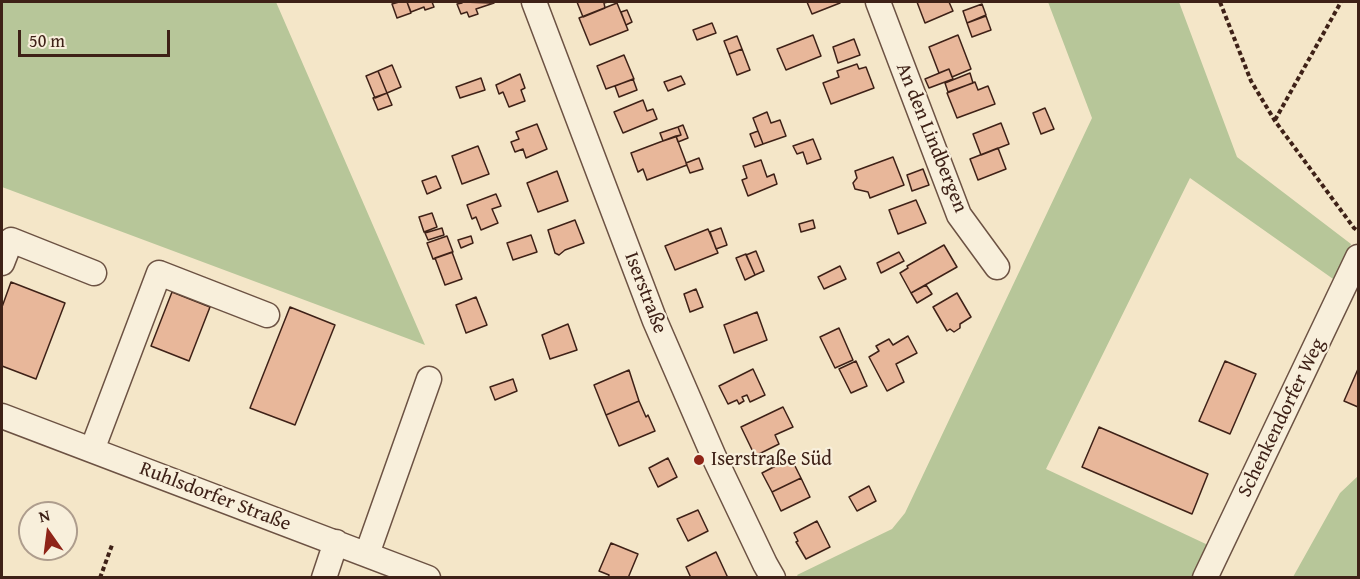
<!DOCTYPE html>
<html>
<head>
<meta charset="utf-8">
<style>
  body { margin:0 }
  #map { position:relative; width:1360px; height:579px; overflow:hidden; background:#f4e6c8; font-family:"Gentium Book Plus",serif }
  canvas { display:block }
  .frame { position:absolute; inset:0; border:3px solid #3e2117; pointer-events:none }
  .north { position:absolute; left:18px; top:501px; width:60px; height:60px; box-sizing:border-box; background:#f8efdb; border:2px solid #ae9d8d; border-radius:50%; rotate:346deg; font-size:16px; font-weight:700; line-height:24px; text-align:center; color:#3e2117 }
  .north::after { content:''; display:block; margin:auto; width:21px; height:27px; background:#8f2418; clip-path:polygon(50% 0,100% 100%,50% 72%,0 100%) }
  .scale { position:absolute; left:18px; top:30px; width:152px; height:27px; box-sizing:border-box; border:3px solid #3e2117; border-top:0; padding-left:8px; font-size:18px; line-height:21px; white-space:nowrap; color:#3e2117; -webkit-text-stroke:4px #f8efdb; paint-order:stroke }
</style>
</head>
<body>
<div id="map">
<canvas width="1360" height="579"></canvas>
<div class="frame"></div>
<div class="north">N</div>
<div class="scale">50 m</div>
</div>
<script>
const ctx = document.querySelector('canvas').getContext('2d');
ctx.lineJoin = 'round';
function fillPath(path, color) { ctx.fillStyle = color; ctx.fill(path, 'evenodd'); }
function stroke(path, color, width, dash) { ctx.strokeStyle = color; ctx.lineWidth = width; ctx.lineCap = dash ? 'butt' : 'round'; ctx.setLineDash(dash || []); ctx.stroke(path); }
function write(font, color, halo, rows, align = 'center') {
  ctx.font = font + ' "Gentium Book Plus",serif'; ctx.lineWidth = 4.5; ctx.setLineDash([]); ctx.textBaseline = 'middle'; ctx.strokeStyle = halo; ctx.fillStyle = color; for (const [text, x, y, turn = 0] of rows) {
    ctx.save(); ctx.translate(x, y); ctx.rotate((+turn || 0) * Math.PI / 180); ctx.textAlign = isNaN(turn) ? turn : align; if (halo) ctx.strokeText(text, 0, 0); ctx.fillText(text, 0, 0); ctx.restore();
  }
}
fillPath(new Path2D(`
  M2 2H276L425 345 2 187Z
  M1048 2H1179L1237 157 1351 244 1336 281 1190 178 1046 469 1208 545 1192 577 799 578 797 575 892 529 905 513 1092 118Z
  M1358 476V577H1293L1340 493Z`), '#b7c699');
const building = new Path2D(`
  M399 2H407L411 13 397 18 392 4Z
  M407 2H432L434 7 425 10 424 7 411 12Z
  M577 2H608L604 3 605 8 583 17Z
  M807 2H840V3L812 14Z
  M917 2H949L953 11 925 23Z
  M462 3V2L494 3 476 9 478 14 469 17 467 12 461 14 457 4Z
  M617 3 628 30 590 45 579 18Z
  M982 4 986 15 967 23 963 11Z
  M627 10 632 22 626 25 621 12Z
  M986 16 991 30 972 37 967 23Z
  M712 23 716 33 697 40 693 30Z
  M813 35 821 56 786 70 777 49Z
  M958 35 971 69 952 77 949 69 939 73 929 47Z
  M737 36 742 49 729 54 724 41Z
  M854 39 860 55 838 63 833 47Z
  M742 49 750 70 737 75 729 54Z
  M624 55 634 79 606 89 597 66Z
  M857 64 859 69 866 67 874 88 831 104 823 83 839 77 837 71Z
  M392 65 401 87 387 93 378 71Z
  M949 69 953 79 929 88 925 79Z
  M378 71 387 93 375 98 366 76Z
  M970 73 973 83 948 92 945 83Z
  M520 74 525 88 521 90 525 101 509 107 503 92 499 94 496 85Z
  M681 76 685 84 668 91 664 82Z
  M481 78 485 90 460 98 456 87Z
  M633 79 637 90 619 97 615 86Z
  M975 82 978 90 988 86 995 104 957 118 947 93Z
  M387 93 392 105 378 110 373 98Z
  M643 100 647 111 653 109 657 119 623 133 614 112Z
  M1045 108 1054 129 1041 134 1033 113Z
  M767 112 771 123 780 120 786 136 763 144 753 118Z
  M1001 123 1009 144 981 155 973 134Z
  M537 124 547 149 526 158 523 149 515 152 511 142 519 139 516 132Z
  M683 125 688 138 678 142 676 136 681 135 678 127Z
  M678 127 681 135 663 141 660 133Z
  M758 131 763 144 755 147 750 134Z
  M676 136 687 165 647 180 643 169 638 172 631 153Z
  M813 139 821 159 807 164 803 152 797 154 793 146Z
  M478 146 489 174 462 184 452 156Z
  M998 148 1006 169 978 180 970 159Z
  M893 157 904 185 870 198 868 192 855 189 853 183 857 178 855 171Z
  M699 158 703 169 690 173 686 163Z
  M761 160 767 177 774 174 777 184 748 196 742 180 747 178 743 166Z
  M923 169 929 185 912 191 907 175Z
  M557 171 568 201 538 212 527 183Z
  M436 176 441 188 427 194 422 181Z
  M496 194 501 206 492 209 498 223 481 230 476 217 472 219 467 205Z
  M916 200 926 223 898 234 889 210Z
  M432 213 437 227 424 232 419 217Z
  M575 220 584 243 565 250 559 255 555 253 548 230Z
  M813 220 815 228 801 232 799 224Z
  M442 228 444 235 428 240 425 233Z
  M721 228 727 245 716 249 710 232Z
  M708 229 718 253 675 270 665 246Z
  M531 235 537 252 513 260 507 243Z
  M447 236 453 252 433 259 427 243Z
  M471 236 473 243 461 248 458 240Z
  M944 245 957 267 911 293 900 273 908 268 907 266Z
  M756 251 764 271 755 275 746 255Z
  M452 252 462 279 445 285 435 258Z
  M899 252 904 261 881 273 877 263Z
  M746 254 755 275 745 280 736 258Z
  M840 266 846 279 824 289 818 277Z
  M11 282 65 303 36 379 2 366V307Z
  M926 285 932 294 917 303 911 293Z
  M696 289 703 307 690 312 684 294Z
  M172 292 210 307 189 361 151 346Z
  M957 293 971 317 960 324V328L954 332 950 329 947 331 933 307Z
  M476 297 487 325 466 333 456 305Z
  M290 307 335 325 295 425 250 408Z
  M757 312 767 340 734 353 724 325Z
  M568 324 577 350 550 359 542 335Z
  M839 328 853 360 835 368 820 337Z
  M908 336 917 353 896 364 904 382 887 391 869 357 879 351 876 346 889 339 893 345Z
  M856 361 867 386 851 393 839 369Z
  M1225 361 1256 374 1230 434 1199 421Z
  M753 369 765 395 750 402 747 395 742 397 744 401 739 404 737 400 728 404 719 386Z
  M1358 369V407L1344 401Z
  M629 370 639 401 606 415 594 385Z
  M513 379 517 391 495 400 490 387Z
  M639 401 646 417 648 415 655 431 619 446 606 415Z
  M783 407 793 427 775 435 779 444 755 456 741 427Z
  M1099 427 1208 474 1192 514 1082 467Z
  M668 458 677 477 658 487 649 468Z
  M791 458 801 478 772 492 762 473Z
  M801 478 810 497 781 511 772 492Z
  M869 486 876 501 857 511 849 497Z
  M698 510 708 531 688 541 677 519Z
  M817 521 830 547 806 559 796 542 798 541 794 533Z
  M611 543 638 554 628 578H608L609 575 599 571Z
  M716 552 728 578H691L686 567Z`);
fillPath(building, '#e8b79a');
stroke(building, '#3e2117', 1.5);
const minor = new Path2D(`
  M534 2 655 321 714 457 765 564 773 578
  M878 2 959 215 997 267
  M2 263 11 240 94 273
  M2 416 428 578
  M92 450 159 273 267 315
  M367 554 429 379
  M324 578 336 542
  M1205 578 1358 257`);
stroke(minor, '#6c5243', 27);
stroke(new Path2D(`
  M1220 2 1251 81 1275 121 1354 228 1358 231
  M1275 120 1341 2
  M100 578 112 545`), '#3e2117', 4, [4.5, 3]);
stroke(minor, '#f8efdb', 24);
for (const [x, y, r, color] of [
  [699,460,6,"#8f2418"]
]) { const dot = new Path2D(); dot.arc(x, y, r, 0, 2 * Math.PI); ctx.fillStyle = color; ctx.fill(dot); stroke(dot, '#f8efdb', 2); }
write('20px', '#3e2117', '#f8efdb', [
  ["An den Lindbergen",931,138,68],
  ["Iserstraße",645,293,69],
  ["Schenkendorfer Weg",1282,418,-64],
  ["Ruhlsdorfer Straße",215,497,21]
]);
write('20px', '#3e2117', '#f8efdb', [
  ["Iserstraße Süd",711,460]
], 'left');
</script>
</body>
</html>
